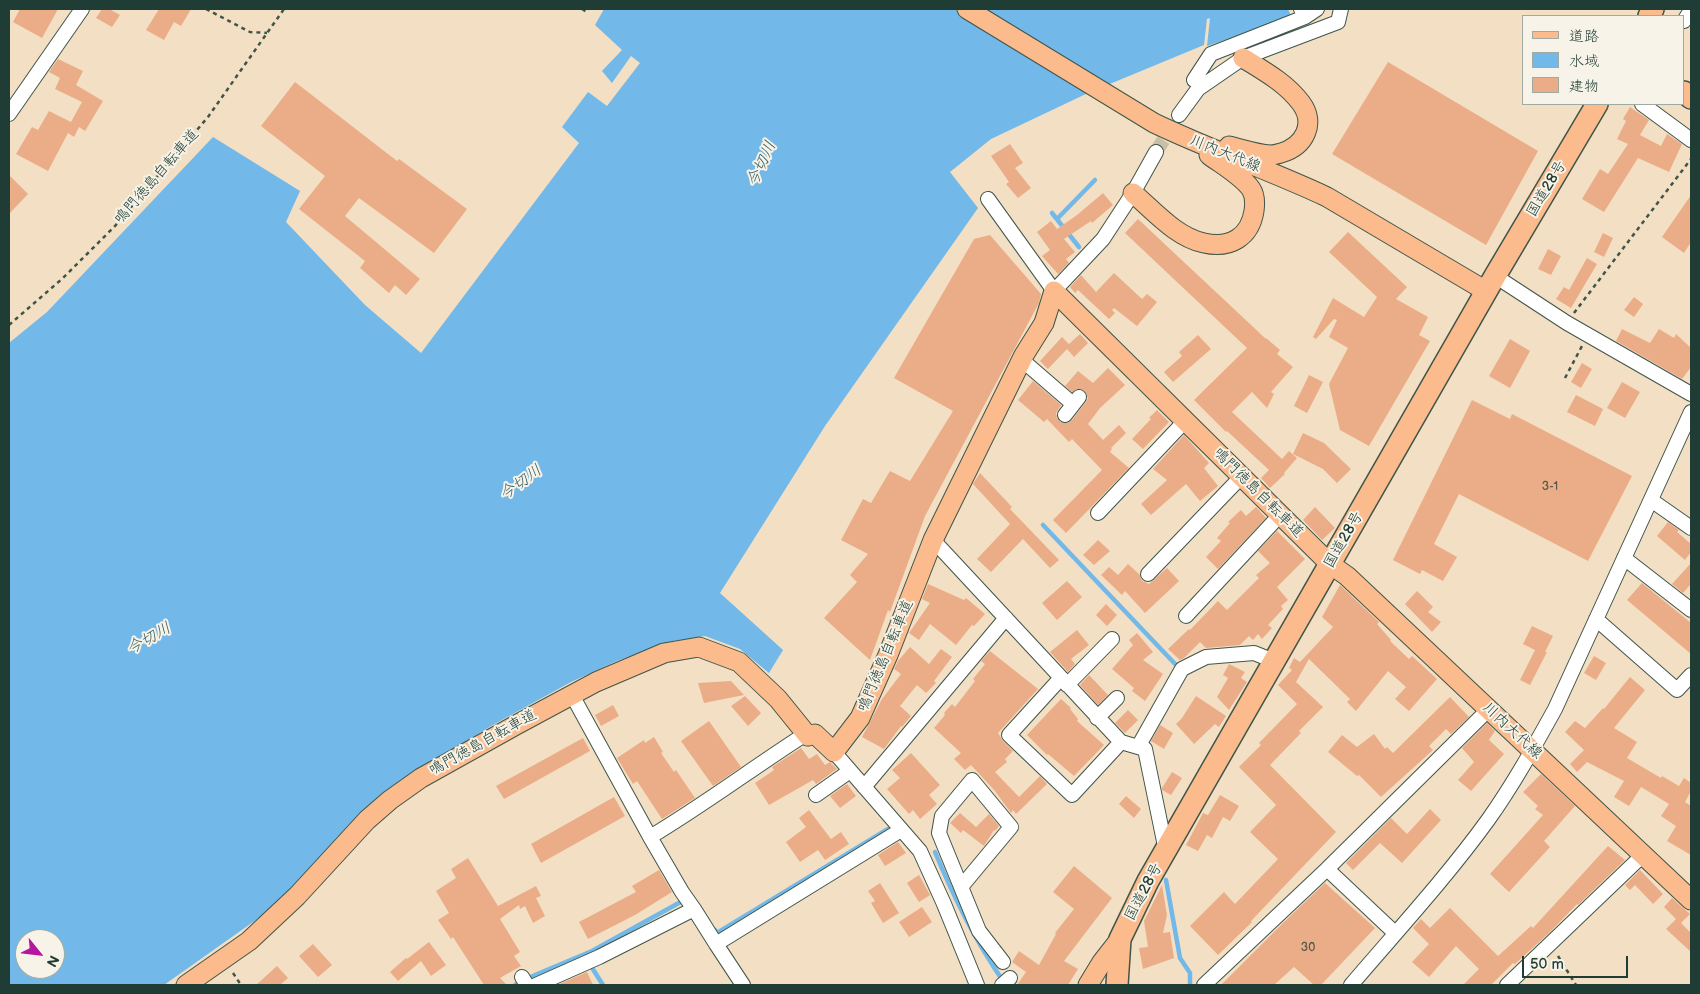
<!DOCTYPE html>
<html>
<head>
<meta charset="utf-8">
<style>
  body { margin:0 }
  #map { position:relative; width:1700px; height:994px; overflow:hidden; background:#f3dfc3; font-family:"Balsamiq Sans","Klee One",sans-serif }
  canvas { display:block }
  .frame { position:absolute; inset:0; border:10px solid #1f3d34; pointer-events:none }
  .legend { position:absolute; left:1522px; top:15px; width:162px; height:90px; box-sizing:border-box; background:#f7f3e8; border:1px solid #a1aaa0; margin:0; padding:6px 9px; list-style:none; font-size:15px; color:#1f3d34 }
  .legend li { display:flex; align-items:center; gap:10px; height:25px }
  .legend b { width:25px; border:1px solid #a1aaa0 }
  .north { position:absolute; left:15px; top:929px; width:50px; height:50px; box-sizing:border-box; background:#f7f3e8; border:1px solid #a1aaa0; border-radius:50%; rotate:119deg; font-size:14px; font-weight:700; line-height:20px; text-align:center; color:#1f3d34 }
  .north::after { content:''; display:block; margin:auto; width:18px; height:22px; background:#b5179e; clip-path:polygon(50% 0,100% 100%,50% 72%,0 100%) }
  .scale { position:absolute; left:1522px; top:956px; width:106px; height:22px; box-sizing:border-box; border:2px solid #1f3d34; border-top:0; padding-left:6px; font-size:15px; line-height:18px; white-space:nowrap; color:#1f3d34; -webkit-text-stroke:4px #f7f3e8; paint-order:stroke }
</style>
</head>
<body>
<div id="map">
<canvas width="1700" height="994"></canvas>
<div class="frame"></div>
<ul class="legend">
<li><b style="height:6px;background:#fbbb8c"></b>道路</li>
<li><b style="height:14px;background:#72b8e9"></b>水域</li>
<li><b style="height:14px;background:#ebad88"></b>建物</li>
</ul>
<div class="north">N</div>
<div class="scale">50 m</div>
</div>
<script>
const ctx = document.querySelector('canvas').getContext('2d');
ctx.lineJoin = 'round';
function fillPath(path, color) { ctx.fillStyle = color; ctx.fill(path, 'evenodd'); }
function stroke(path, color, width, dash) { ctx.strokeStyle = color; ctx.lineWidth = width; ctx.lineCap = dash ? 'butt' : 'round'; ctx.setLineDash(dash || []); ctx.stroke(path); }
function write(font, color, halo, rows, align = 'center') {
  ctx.font = font + ' "Balsamiq Sans","Klee One",sans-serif'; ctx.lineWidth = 4; ctx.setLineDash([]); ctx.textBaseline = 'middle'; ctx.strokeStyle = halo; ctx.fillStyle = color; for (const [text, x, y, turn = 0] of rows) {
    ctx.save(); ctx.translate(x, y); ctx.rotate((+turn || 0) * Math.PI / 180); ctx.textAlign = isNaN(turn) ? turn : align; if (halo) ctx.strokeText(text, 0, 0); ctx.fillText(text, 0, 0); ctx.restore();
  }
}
fillPath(new Path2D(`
  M604 9H1288L1292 18 1207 46 1210 18 1207 19 1204 45 1088 93 991 139 950 172 978 208 825 426 720 593 783 650 769 673 740 649 705 636 674 641 617 661 571 682 491 726 381 794 270 910 164 985H9V343L47 312 213 137 300 191 286 222 365 305 421 353 579 143 562 127 588 92 607 106 640 63 631 56 612 83 602 71 622 50 595 25ZM25 939H55V969H25Z`), '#72b8e9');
stroke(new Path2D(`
  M1052 213 1079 247
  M1057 219 1095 180
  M1043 525 1177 666
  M935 852C955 900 974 938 1003 981
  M1166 880 1180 958 1190 973V985
  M715 930 717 933 888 829
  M589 963 603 985
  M515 985 535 975 592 951 686 899`), '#72b8e9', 4.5);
fillPath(new Path2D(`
  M20 9H58L42 38 13 22Z
  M102 9H109L120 15 112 27 96 18Z
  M159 9H191L181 26 174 22 164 40 146 30Z
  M58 59 83 71 76 85 103 101 85 131 79 127 74 137 68 133 48 171 16 154 32 127 38 130 49 111 71 122 82 102 55 89 60 78 49 72Z
  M1388 62 1538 151 1486 245 1332 154Z
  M295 82 397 161 399 159 467 209 434 253 359 198 345 216 420 279 406 295 395 285 389 293 360 268 365 261 299 209 325 176 261 126Z
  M1630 107 1649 120 1640 135 1661 146 1667 134 1682 144 1669 172 1638 158 1604 212 1582 199 1600 169 1608 174 1628 144 1617 139 1626 121 1623 119Z
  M1010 144 1023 163 1015 168 1031 188 1018 198 1006 184 1009 182 991 156Z
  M9 175 28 194 9 214Z
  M1103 193 1113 205 1092 223 1091 221 1064 239 1075 252 1066 259 1069 263 1058 274 1042 256 1050 250 1037 232 1051 221 1057 229 1077 215Z
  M1691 195V242L1684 253 1662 237Z
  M1138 219 1266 339V338L1280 350 1277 354 1293 367 1271 392 1274 394 1267 408 1252 392 1232 412 1282 459 1289 451 1297 458 1284 473 1285 474 1270 488 1261 478 1269 470 1227 431 1226 432 1194 400 1247 348 1125 233Z
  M1348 232 1407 287 1396 299 1428 317 1419 335 1430 341 1369 446 1340 430 1329 384 1348 348 1329 337 1337 320 1334 319 1316 339 1313 337 1333 298 1364 317 1377 297 1329 252Z
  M1603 233 1613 238 1604 257 1594 252Z
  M990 235 1041 294 1039 303 925 516 890 612 888 610 870 660 824 618 857 582 850 575 868 554 841 540 863 499 871 503 890 471 910 481 953 411 894 378 974 239Z
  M1548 249 1561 256 1551 275 1538 269Z
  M1587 258 1597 264 1571 308 1556 299 1564 287 1569 290Z
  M1114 273 1142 299 1147 294 1157 302 1137 326 1114 308 1112 310 1115 313 1109 319 1078 290 1075 293 1070 287 1081 275 1096 292Z
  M1634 297 1643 304 1634 317 1624 310Z
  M1622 329 1650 343 1659 329 1674 338 1676 334 1691 348V367L1682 379 1616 341Z
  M1080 334 1088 343 1074 357 1067 349 1048 369 1040 361 1062 337 1069 344Z
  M1198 335 1211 349 1173 382 1164 372 1182 356 1179 352Z
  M1510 339 1530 351 1510 388 1489 376Z
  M1582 363 1592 369 1581 388 1571 382Z
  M1108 368 1125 385 1100 408 1088 424 1103 440 1119 425 1126 433 1111 448 1112 449 1110 452 1129 468 1066 533 1053 520 1102 470 1072 439 1069 442 1047 419 1044 422 1018 400 1033 381 1061 405 1056 413 1057 418 1060 422 1068 423 1072 420 1086 402 1088 398 1084 390 1076 389 1072 392 1065 386 1078 371 1093 383Z
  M1309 375 1323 382 1307 413 1294 406Z
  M1622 382 1640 392 1625 418 1607 408Z
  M1576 395 1603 409 1595 426 1567 412Z
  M1472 400 1510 419 1512 414 1632 476 1588 561 1459 494 1434 544 1457 557 1443 581 1422 570 1420 574 1393 560Z
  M1157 410 1169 422 1143 449 1132 439 1151 419 1149 418Z
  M1303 433 1324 443 1351 469 1337 483 1323 469 1293 454Z
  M1184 435 1209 463 1204 468 1218 486 1200 501 1186 484 1151 515 1141 504 1167 480 1153 469Z
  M980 473 1012 507 1010 509 1059 560 1050 568 1023 539 991 572 977 559 1010 524 973 484Z
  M1256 507 1266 518 1218 569 1206 557 1221 541 1217 538 1230 523 1228 522 1241 510 1246 516Z
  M1315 507 1335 528 1322 540 1303 520Z
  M1668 522 1679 530 1677 532 1691 544V552L1685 560 1657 536Z
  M1277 531 1305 559 1277 587 1288 600 1281 606 1283 609 1268 625 1272 628 1262 639 1258 634 1253 640 1249 636 1240 645 1206 648 1200 642 1184 658 1180 660 1168 649 1189 629 1190 630 1218 601 1227 610 1259 578 1256 575 1270 563 1258 551Z
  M1098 540 1110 551 1094 565 1083 555Z
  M1691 563V584L1683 593 1672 584Z
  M1128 564 1140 575 1142 581 1149 584 1167 568 1179 581 1145 613 1125 591 1122 595 1101 575 1109 567 1118 575Z
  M1067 581 1082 597 1057 620 1042 603Z
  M1642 583 1691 623V654L1627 600Z
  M928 584 964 600 966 598 985 614 974 626 972 625 956 645 930 624 919 640 909 633 930 603 922 599Z
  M1340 585 1379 622 1377 624 1391 640 1390 641 1409 659 1412 656 1437 679 1409 711 1395 699 1406 687 1388 671 1356 711 1347 702 1350 699 1309 659 1296 682 1323 707 1299 731 1301 733 1270 765 1336 832 1251 921 1252 922 1218 955 1190 926 1224 892 1235 904 1278 859 1250 832 1276 805 1239 767 1261 745 1259 743 1297 704 1278 685 1292 670 1289 668 1294 658 1300 662 1333 627 1322 617Z
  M1417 591 1433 607 1428 612 1441 622 1432 632 1405 604Z
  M1106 604 1117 615 1107 626 1096 615Z
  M1532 626 1553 636 1545 652H1547L1530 685 1520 680 1535 650 1523 644Z
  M1077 630 1089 645 1071 659 1075 664 1068 672 1050 652Z
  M1137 633 1153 652 1143 660 1163 674 1145 701 1132 691 1134 688 1112 669 1133 645 1129 640Z
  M910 647 929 664 941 649 952 657 934 681 936 683 926 693 917 685 900 706 911 716 902 727 901 726 884 749 862 737 882 699 901 674 894 669 898 661Z
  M990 651 1038 689 998 733 1003 741 1013 751 1005 759 1007 762 995 772 1019 797 1040 776 1047 784 1016 814 1013 810 1011 813 995 791 971 765 965 770 954 759 961 753 934 728 945 715 944 713 952 704 955 707 975 681 973 679 985 664 981 661Z
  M1594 656 1606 663 1596 680 1584 673Z
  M1229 664 1245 672 1241 678 1247 682 1229 710 1217 697 1228 678 1223 675Z
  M1089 675 1108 695 1098 705 1080 685Z
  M1630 677 1645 690 1614 728 1637 742 1627 758 1661 778 1662 776 1679 786 1684 778 1691 783V791L1685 802 1691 806V855L1667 841 1676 826 1661 816 1669 804 1641 787 1629 806 1614 797 1624 781 1587 762 1577 772 1570 764 1584 750 1565 732 1575 721 1585 728 1603 708 1604 709Z
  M731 681 744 695 704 703 698 683Z
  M745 696 761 713 748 726 731 706Z
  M1196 696 1226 716 1219 727 1215 724 1194 744 1176 724 1182 718Z
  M1450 697 1469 717 1451 734 1446 729 1429 746 1433 750 1381 797 1359 775 1357 776 1328 752 1342 735 1357 747 1374 734 1385 749 1387 747 1393 753Z
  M1061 699 1071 708 1070 709 1078 719 1077 721 1104 745 1074 776 1048 754 1047 755 1027 735Z
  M613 705 619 716 601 726 595 715Z
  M1128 710 1138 720 1125 733 1115 723Z
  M709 721 741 767 713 786 681 741Z
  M1487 723 1495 731 1489 740 1504 754 1471 791 1458 780 1474 762 1462 748Z
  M1160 725 1173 733 1164 749 1151 741Z
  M654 737 663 752 661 753 674 772 676 770 695 798 662 819 637 781 633 784 617 758 644 740 645 743Z
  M583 738 590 751 504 799 496 786Z
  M801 748 809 759 817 754 825 765 830 762 837 769 816 784 813 780 769 805 755 783 774 770 772 767Z
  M911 753 940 785 929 795 937 804 920 819 913 810 909 814 887 789 900 778 892 770Z
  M1172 772 1182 778 1171 795 1162 790V788Z
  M1541 774 1575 806 1544 841 1550 847 1509 892 1490 874 1543 815 1535 809 1538 806 1523 792Z
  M847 784 856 796 840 808 830 796Z
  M1220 795 1239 806 1230 821 1223 817 1212 838 1207 835 1198 851 1186 845 1203 813 1208 815Z
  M1126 796 1141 809 1134 818 1119 804Z
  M614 797 625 816 541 863 531 844Z
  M1430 809 1441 820 1402 863 1380 843 1353 870 1346 863 1391 818 1407 834Z
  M809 810 831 839 841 832 849 844 825 860 818 850 800 862 786 842 806 827 799 818Z
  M960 813 976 827 989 814 999 826 995 831 994 830 984 846 963 830 961 833 950 823Z
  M898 842 906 853 885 866 878 855Z
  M1608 846 1625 860 1578 905 1577 904 1549 933 1515 964 1513 963 1491 985H1463L1479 969 1456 946 1429 977 1412 962 1429 944 1413 928 1421 919 1430 928 1450 908 1498 956 1531 926 1533 928Z
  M468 858 498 906 536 886 541 896 536 898 545 916 533 923 525 906 520 909 519 905 500 919 520 952 514 956 521 966 500 978 507 985H484L453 937 451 939 438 920 449 913 436 891 456 878 451 869Z
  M1074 866 1112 898 1064 961 1078 969 1068 985H1017L1026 972 1012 962 1019 951 1039 965 1056 934 1055 933 1074 909 1053 892Z
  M659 870 672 892 635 915 588 939 579 922 636 892 632 886Z
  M1640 870 1663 894 1653 904 1635 885 1630 890 1625 885Z
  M919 875 930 895 919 902 907 883Z
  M880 883 899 913 883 923 871 903 875 901 868 891Z
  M1325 883 1375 928 1321 985H1314L1294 967 1274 985H1221L1284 922Z
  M1162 885 1167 915 1163 933 1170 932 1174 958 1143 969 1139 948 1148 947 1144 921Z
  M1672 898 1690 914 1681 923 1691 933V952L1666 929 1676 919 1677 920 1664 907Z
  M922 907 932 922 909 937 899 922Z
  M429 942 446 965 431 976 421 961 398 981 390 972 406 958 407 959Z
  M313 944 332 965 318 977 299 956Z
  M277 966 288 978 280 985H256Z
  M587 972 593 985H557Z`), '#ebad88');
stroke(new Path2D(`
  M1156 152 1179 115`), '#c9bfa6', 14, [14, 7]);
const minor = new Path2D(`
  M1301 9 1305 17 1317 9
  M1684 21 1691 10
  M1194 80 1211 54 1305 17
  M1642 104 1691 140
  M9 114 82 9
  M1179 115 1198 89 1243 58 1338 22 1341 9
  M988 199 1054 291 1103 239 1133 193 1156 152
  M1495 276 1567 323 1691 394
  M1022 360 1073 404
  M1065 415 1079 397
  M1651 500 1691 528
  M1098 513 1185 421
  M933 540 1121 742 1145 749 1166 851
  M1624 558 1691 610
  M1148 574 1241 477
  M1186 616 1280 515
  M1596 619 1677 690 1691 675
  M1060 679 1009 735 1072 795 1121 742
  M1067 685 1112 639
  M572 695 650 837
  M1097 718 1117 698
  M1138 747 1182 669 1206 657 1254 653 1274 661
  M834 752 920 851 944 904 977 985
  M864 787 1006 618
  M816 795 850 771
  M1327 869 1395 933
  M961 887 1011 827 972 780 942 816 939 833 979 931 1003 962
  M694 909 716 944 901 830
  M716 944 743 985
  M522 977 527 985
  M536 985 599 957 694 909 682 892 650 837C702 806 750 770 801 737L808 736
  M1002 985 1010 978
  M1204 985 1327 869 1489 709
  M1351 985C1397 931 1446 878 1488 820 1513 785 1534 747 1555 709L1691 412
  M1507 985 1643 855`);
const major = new Path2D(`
  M967 9 1154 123C1210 150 1270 170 1327 197L1486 291
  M1229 146C1242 149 1256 154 1270 155 1274 155 1278 154 1281 153 1305 146 1316 123 1301 103 1286 83 1264 71 1243 58
  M1133 193C1154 211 1176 237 1204 243 1230 249 1250 237 1254 211 1255 204 1255 195 1251 189 1242 176 1221 164 1209 155
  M186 985 249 941 297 896 367 820 390 800 421 778 516 725 596 682 664 653 699 647 739 662 778 699 808 736 815 734 834 752 860 718 888 655 933 540 1024 355 1044 323 1054 291 1330 564 1347 576 1691 900
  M1088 985 1102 962 1120 939`);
const highway = new Path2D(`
  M1649 16 1653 9
  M1684 92 1691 98
  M1117 985 1120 939 1148 881 1495 276 1597 104`);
stroke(minor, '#3f5549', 16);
stroke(major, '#3f5549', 21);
stroke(highway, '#3f5549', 24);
stroke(new Path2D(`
  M206 9 250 32 267 33
  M582 9 587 12 588 9
  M1574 313 1691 159
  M9 325 63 278 115 226 208 117 284 9
  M1565 378 1582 346
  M1558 956 1576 985
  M233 973 241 985`), '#3f5549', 2.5, [4, 4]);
stroke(minor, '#fff', 14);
stroke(major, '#fbbb8c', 19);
stroke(highway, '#fbbb8c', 21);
write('12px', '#525949', null, [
  ["3-1",1550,487],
  ["30",1308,948]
]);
write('15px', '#1f3d34', '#f7f3e8', [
  ["川内大代線",1225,154,22],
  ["鳴門徳島自転車道",157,177,-49],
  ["国道28号",1547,189,-59],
  ["鳴門徳島自転車道",1258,493,45],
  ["国道28号",1344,540,-60],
  ["鳴門徳島自転車道",886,656,-67],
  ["川内大代線",1512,731,43],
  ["鳴門徳島自転車道",483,743,-29],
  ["国道28号",1144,892,-62]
]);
write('italic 16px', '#345c61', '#f7f3e8', [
  ["今切川",762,164,-65],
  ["今切川",521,483,-36],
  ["今切川",149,639,-29]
]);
</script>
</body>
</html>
